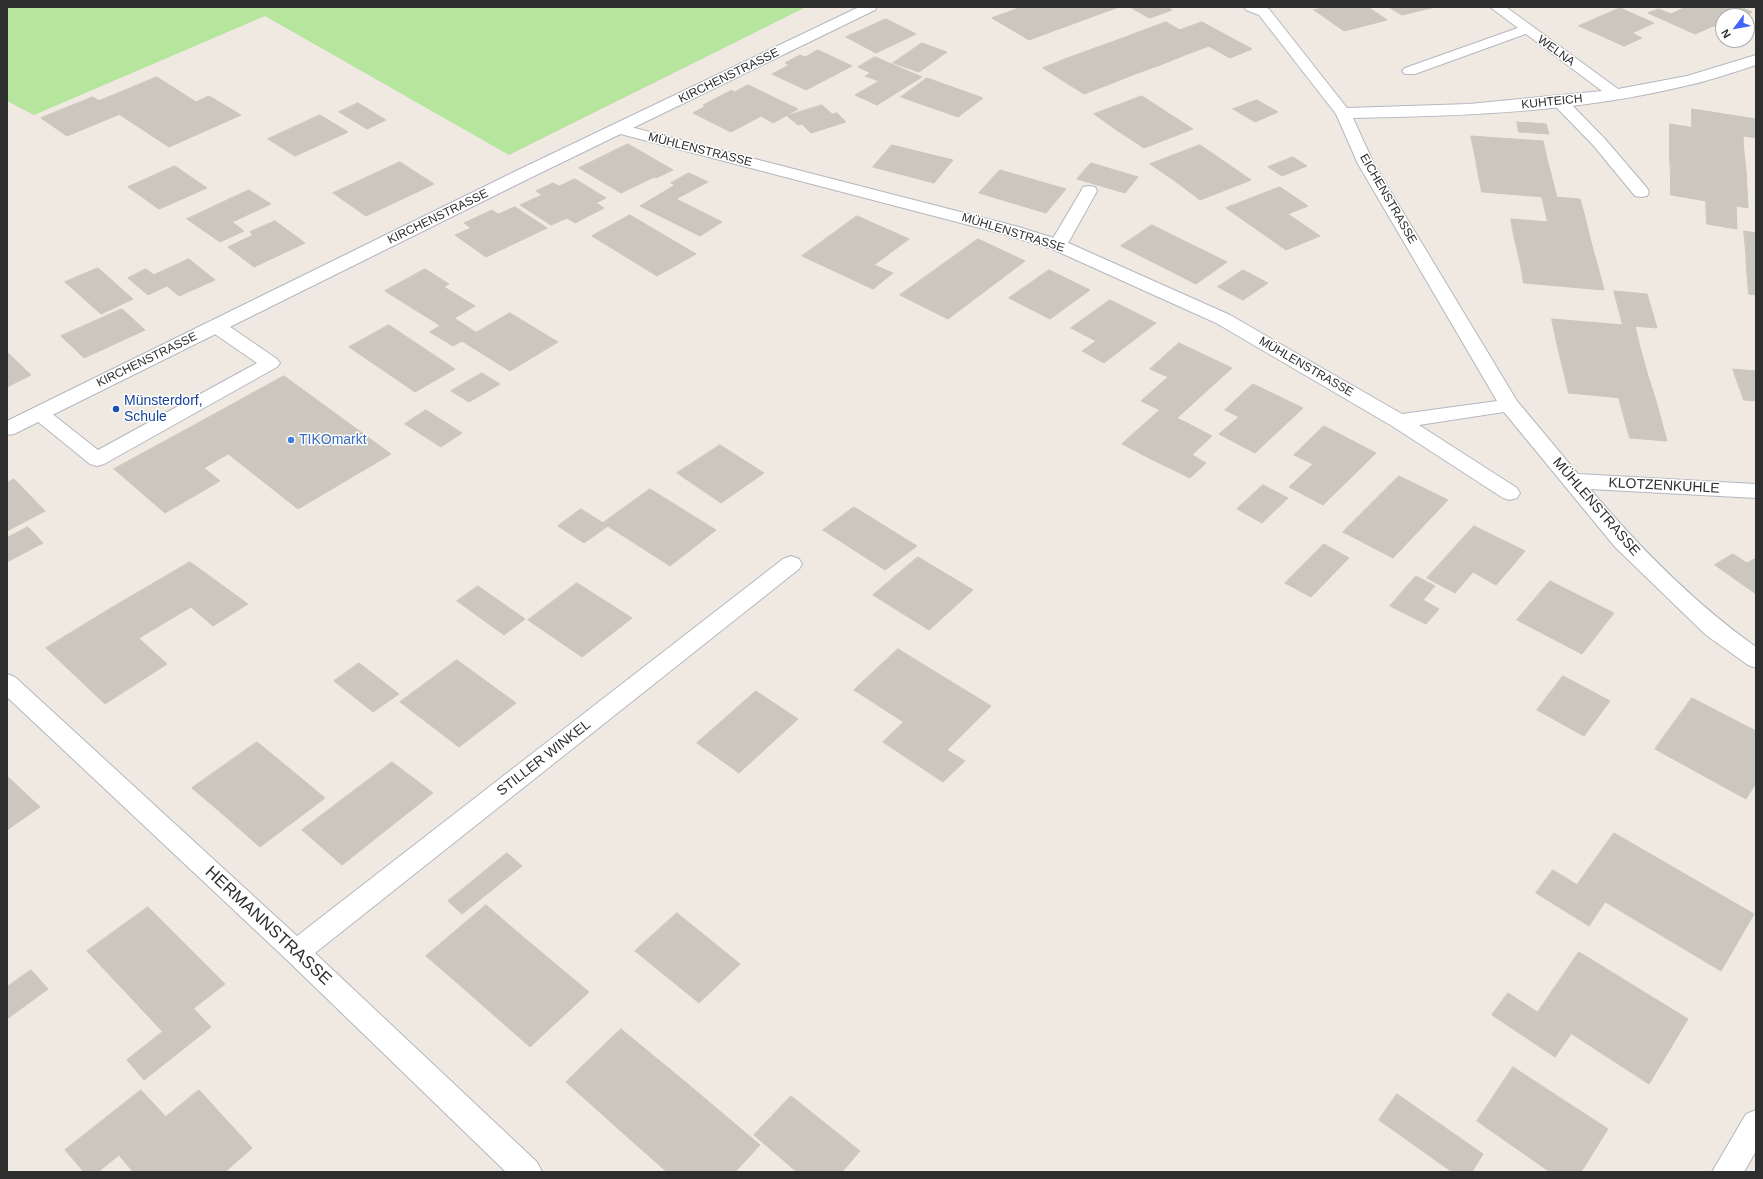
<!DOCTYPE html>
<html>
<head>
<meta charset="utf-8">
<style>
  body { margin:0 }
  #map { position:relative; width:1763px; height:1179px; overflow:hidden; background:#efe9e1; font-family:Helvetica,sans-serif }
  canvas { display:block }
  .frame { position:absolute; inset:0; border:8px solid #2e2e2e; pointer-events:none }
  .north { position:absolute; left:1715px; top:8px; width:40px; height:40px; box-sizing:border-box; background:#fff; border:1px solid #ababab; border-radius:50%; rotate:238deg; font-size:11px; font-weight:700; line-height:16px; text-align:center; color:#2e2e2e }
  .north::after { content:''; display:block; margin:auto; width:14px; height:18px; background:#4264fb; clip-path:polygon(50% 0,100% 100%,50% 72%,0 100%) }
</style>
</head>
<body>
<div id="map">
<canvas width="1763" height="1179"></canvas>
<div class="frame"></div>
<div class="north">N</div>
</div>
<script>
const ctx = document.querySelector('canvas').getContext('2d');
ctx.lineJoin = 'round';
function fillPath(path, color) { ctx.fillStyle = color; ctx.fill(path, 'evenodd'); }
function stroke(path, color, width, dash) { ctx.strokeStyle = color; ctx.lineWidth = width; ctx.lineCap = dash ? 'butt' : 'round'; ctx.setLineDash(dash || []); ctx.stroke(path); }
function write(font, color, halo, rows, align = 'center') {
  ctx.font = font + ' Helvetica,sans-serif'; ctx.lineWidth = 3; ctx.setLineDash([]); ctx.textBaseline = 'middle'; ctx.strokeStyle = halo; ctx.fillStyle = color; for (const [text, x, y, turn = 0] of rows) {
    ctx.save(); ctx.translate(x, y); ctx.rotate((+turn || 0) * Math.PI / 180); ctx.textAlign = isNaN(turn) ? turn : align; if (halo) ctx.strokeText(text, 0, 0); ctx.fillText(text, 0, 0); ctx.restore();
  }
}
fillPath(new Path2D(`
  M7 7H806L509 155 265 16 34 115 7 101Z`), '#b6e59e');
const building = new Path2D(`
  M1022 7H1053L1078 22 1053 31 1017 9Z
  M1053 7H1091L1102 13 1078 22Z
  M1091 7H1119L1102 13Z
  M1130 7H1167L1172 10 1150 18Z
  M1328 7H1368L1387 20 1344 31 1314 10Z
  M1389 7H1435L1402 15Z
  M1686 7H1741L1752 12 1743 16H1723V26L1718 28 1678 11Z
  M1620 8 1654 23 1632 33 1642 38 1624 46 1579 26Z
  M1017 9 1053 31 1029 40 992 18Z
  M1659 9 1671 14 1678 11 1713 26 1695 34 1648 13Z
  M886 19 916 34 876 53 846 37Z
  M1166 22 1180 30 1209 46 1185 55 1142 31Z
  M1202 22 1252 49 1230 58 1180 30Z
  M1142 31 1185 55 1160 65 1118 40Z
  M1118 40 1160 65 1135 74 1093 49Z
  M922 43 947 52 919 72 893 63Z
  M1093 49 1135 74 1110 84 1068 58Z
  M818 50 852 66 806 90 772 74 789 65 785 63 800 55 805 57Z
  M875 57 922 77 877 105 855 95 879 81 865 76 871 73 858 67Z
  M1068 58 1110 84 1084 94 1043 68Z
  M157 77 196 102 209 96 241 115 169 147 99 101Z
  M927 78 983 98 958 117 901 97Z
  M748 85 798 109 773 123 761 116 731 132 693 113 706 106 703 105 732 90 734 92Z
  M1142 96 1168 113 1118 131 1094 114Z
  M93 97 120 114 67 136 41 118Z
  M1257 100 1278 112 1255 122 1233 109Z
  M358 103 386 120 367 129 339 112Z
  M822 105 833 115 798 125 787 116Z
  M1692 109 1756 119V138L1692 128Z
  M837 113 846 122 811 133 802 124Z
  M1168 113 1193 129 1144 148 1118 131Z
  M320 115 348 132 295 156 268 139Z
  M1517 122 1546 124 1549 134 1519 132Z
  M1670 124 1743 136 1744 153 1670 141Z
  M1471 136 1543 141 1547 159 1475 154Z
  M1670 141 1744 153 1746 171 1670 159Z
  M628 144 673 170 656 178 654 177 621 193 579 168Z
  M892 145 953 160 934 183 873 167Z
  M1200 145 1225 162 1175 181 1150 164Z
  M1475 154 1547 159 1552 178 1478 172Z
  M1293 157 1307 166 1282 176 1268 167Z
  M1670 159 1746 171 1747 189 1671 177Z
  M400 162 434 184 366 216 333 193Z
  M1225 162 1251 180 1200 200 1175 181Z
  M1091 163 1138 177 1125 193 1077 179Z
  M175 166 207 188 159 209 128 187Z
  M1000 170 1066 189 1046 213 979 193Z
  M1478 172 1552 178 1557 198 1482 192Z
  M689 173 708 182 676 199 722 222 700 236 640 206 675 185 671 183Z
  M1671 177 1747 189 1748 208 1671 195Z
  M575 179 606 198 596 203 604 208 575 223 567 218 551 225 520 205 542 195 536 191 553 183 559 186Z
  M1280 187 1308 206 1288 214 1320 236 1286 250 1226 208Z
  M249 190 271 204 232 222 244 231 220 242 187 219Z
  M1542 196 1580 199 1587 225 1548 222Z
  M1706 201 1736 206 1737 229 1707 224Z
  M515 207 547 228 486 257 455 235 471 228 464 223 492 210 498 214Z
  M630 215 696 254 657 276 592 236Z
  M857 216 909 239 874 265 893 273 873 289 802 256Z
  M1511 219 1587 225 1592 246 1515 240Z
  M275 221 305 243 254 267 228 247 253 235 250 232Z
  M1152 225 1227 262 1196 284 1121 246Z
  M1744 231 1756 233V253L1746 251Z
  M978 239 1025 261 948 319 900 295Z
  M1515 240 1592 246 1598 267 1520 261Z
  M1746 251 1756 253V274L1747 272Z
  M189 259 215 280 179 296 154 275Z
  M1520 261 1598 267 1604 290 1524 283Z
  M98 268 133 299 101 314 65 282Z
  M146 269 154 275 167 286 148 295 128 278Z
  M425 269 449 284 444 287 475 306 441 326 385 291Z
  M1049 270 1090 290 1050 319 1009 298Z
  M1243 270 1268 283 1243 300 1218 287Z
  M1747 272 1756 274V295L1749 294Z
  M1614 291 1647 294 1657 328 1623 325Z
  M1110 300 1156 323 1104 363 1082 351 1096 341 1071 328Z
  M122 309 145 330 84 358 61 336Z
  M510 313 558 342 510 371 462 341Z
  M454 318 477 333 453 346 430 332Z
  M1552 319 1635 326 1641 351 1557 343Z
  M389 325 455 369 415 392 349 347Z
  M1179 343 1232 368 1177 418 1141 401 1168 377 1150 369Z
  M1557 343 1641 351 1648 376 1563 368Z
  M7 352 31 375 7 387Z
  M1563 368 1648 376 1656 401 1569 393Z
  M1733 369 1756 371V401L1744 400Z
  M482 373 500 384 469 402 451 391Z
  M284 376 391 454 298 509 193 426Z
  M1253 384 1303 408 1255 453 1219 434 1239 417 1225 410Z
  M1619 398 1656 401 1667 441 1630 438Z
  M426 410 462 433 441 447 405 424Z
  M1160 410 1189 424 1151 459 1122 444Z
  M1189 424 1212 436 1192 455 1206 463 1190 478 1151 459Z
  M193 426 228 454 204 468 220 481 165 513 114 469Z
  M1324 426 1376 453 1323 505 1289 487 1313 464 1294 455Z
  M720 445 764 473 721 503 677 473Z
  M1399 476 1448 500 1393 558 1343 532Z
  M14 479 45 511 7 531V483Z
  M1263 485 1288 498 1262 523 1237 509Z
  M650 489 716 530 670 566 603 523Z
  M854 507 917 546 885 570 823 530Z
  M581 509 608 526 584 543 558 526Z
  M1474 526 1525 551 1496 585 1473 572 1455 593 1427 578Z
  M28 527 43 543 7 562V538Z
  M1324 544 1349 558 1311 597 1285 583Z
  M1733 554 1747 563 1756 558V594L1715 565Z
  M918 557 973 590 929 630 873 595Z
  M190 562 248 604 213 626 191 607 139 638 108 610Z
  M1416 576 1435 586 1423 600 1439 609 1426 624 1390 606Z
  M1550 581 1614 613 1582 654 1517 620Z
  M577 583 632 618 582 657 528 620Z
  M478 586 525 619 504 635 457 601Z
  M108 610 167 664 105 704 46 648Z
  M898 649 991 706 947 750 854 690Z
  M457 660 516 703 459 747 400 702Z
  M359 663 399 694 373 712 334 681Z
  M1563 676 1610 701 1584 736 1537 710Z
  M756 691 798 719 739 773 697 743Z
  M1692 698 1756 731V783L1746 799 1655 749Z
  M904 722 947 750 965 761 943 782 883 742Z
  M257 742 290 769 226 817 192 788Z
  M392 762 433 793 342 865 302 830Z
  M290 769 325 798 260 847 226 817Z
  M7 776 40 807 7 830Z
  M1614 833 1754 914 1721 971 1577 885Z
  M507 853 522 866 462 914 448 901Z
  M1553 870 1605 902 1589 926 1536 893Z
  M486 905 522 936 463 988 426 956Z
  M148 907 225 984 163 1032 87 951Z
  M677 913 740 964 699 1003 635 951Z
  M522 936 589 992 530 1047 463 988Z
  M1579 952 1688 1019 1649 1084 1538 1012Z
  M31 970 48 989 7 1019V987Z
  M1508 993 1571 1034 1555 1057 1492 1015Z
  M193 1008 211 1027 144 1080 127 1060Z
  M621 1029 689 1085 633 1142 566 1082Z
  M1513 1067 1608 1129 1581 1172H1550L1477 1121Z
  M689 1085 760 1145 735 1172H667L633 1142Z
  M141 1090 166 1117 98 1172H84L65 1150Z
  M199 1090 252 1148 225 1172H133L119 1155Z
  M1397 1094 1483 1154 1472 1172H1452L1379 1120Z
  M791 1096 860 1151 842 1172H797L754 1135Z`);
fillPath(building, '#cbc7bf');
stroke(building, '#cbc5ba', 1);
const lane = new Path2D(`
  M1526 25 1531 26 1533 29 1531 32 1415 74H1405L1402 71 1405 68Z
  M1560 97 1566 99 1605 139 1647 188 1649 192 1647 196 1641 197 1635 196 1593 145 1554 105 1552 102 1554 99Z
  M1089 186 1095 187 1097 191 1067 245 1064 249 1058 250 1052 249 1049 245 1081 191 1083 187Z
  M216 320 223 322 277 359 280 363 277 367 104 464 97 466 90 464 32 417 29 413 32 409 39 407 46 409 98 450 257 363 209 330 207 326 209 322Z`);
const street = new Path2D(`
  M1244 7H1264L1269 9 1347 108 1469 104 1602 91 1490 7H1506L1618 89 1687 76 1756 55V65C1734 72 1712 80 1689 85 1580 112 1465 116 1353 118L1374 164 1517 401 1578 474 1756 484V498L1590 489C1639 547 1694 603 1756 647V668L1748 665 1706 635 1615 547 1504 412 1419 425 1517 488 1520 493 1517 498 1510 500 1503 498 1392 426 1216 323 1052 249 1003 234 613 132 611 129 613 126 619 124 1015 226 1064 241 1230 315 1402 414 1497 401 1358 164 1336 114 1259 15 1246 10Z
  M791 556 799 559 802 564 799 569 315 953 537 1162 542 1172H506L287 960 7 697V674L15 677 297 936 783 559Z
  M1756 1110V1151L1744 1172H1712L1746 1114Z`);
const secondary = new Path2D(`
  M859 7H877L875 10 528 179 14 434 7 435V421L516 171Z`);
stroke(lane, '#b4b7c1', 2);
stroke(street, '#b4b7c1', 2);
stroke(secondary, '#b4b7c1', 2);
fillPath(lane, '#fff');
fillPath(street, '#fff');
fillPath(secondary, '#fff');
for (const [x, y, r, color] of [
  [116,409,4,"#1a4fb4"],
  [291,440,4,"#3f7fe0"]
]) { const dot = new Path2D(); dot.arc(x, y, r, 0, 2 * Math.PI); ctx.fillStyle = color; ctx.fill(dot); stroke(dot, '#fff', 1.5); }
write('12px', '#2e2e2e', '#fff', [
  ["WELNA",1556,51,36],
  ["KIRCHENSTRASSE",729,76,-26],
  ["KUHTEICH",1552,102,-6],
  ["MÜHLENSTRASSE",700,150,14],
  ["EICHENSTRASSE",1388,199,60],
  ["KIRCHENSTRASSE",438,217,-26],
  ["MÜHLENSTRASSE",1013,233,17],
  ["KIRCHENSTRASSE",147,360,-26],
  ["MÜHLENSTRASSE",1306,367,30]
]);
write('14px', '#164399', '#fff', [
  ["Münsterdorf,",124,401],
  ["Schule",124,417]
], 'left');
write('14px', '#366cbe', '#fff', [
  ["TIKOmarkt",299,440]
], 'left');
write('14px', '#2e2e2e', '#fff', [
  ["KLOTZENKUHLE",1664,486,3],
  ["MÜHLENSTRASSE",1596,507,49],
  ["STILLER WINKEL",544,758,-38]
]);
write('17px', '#2e2e2e', '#fff', [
  ["HERMANNSTRASSE",268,926,43]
]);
</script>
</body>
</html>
